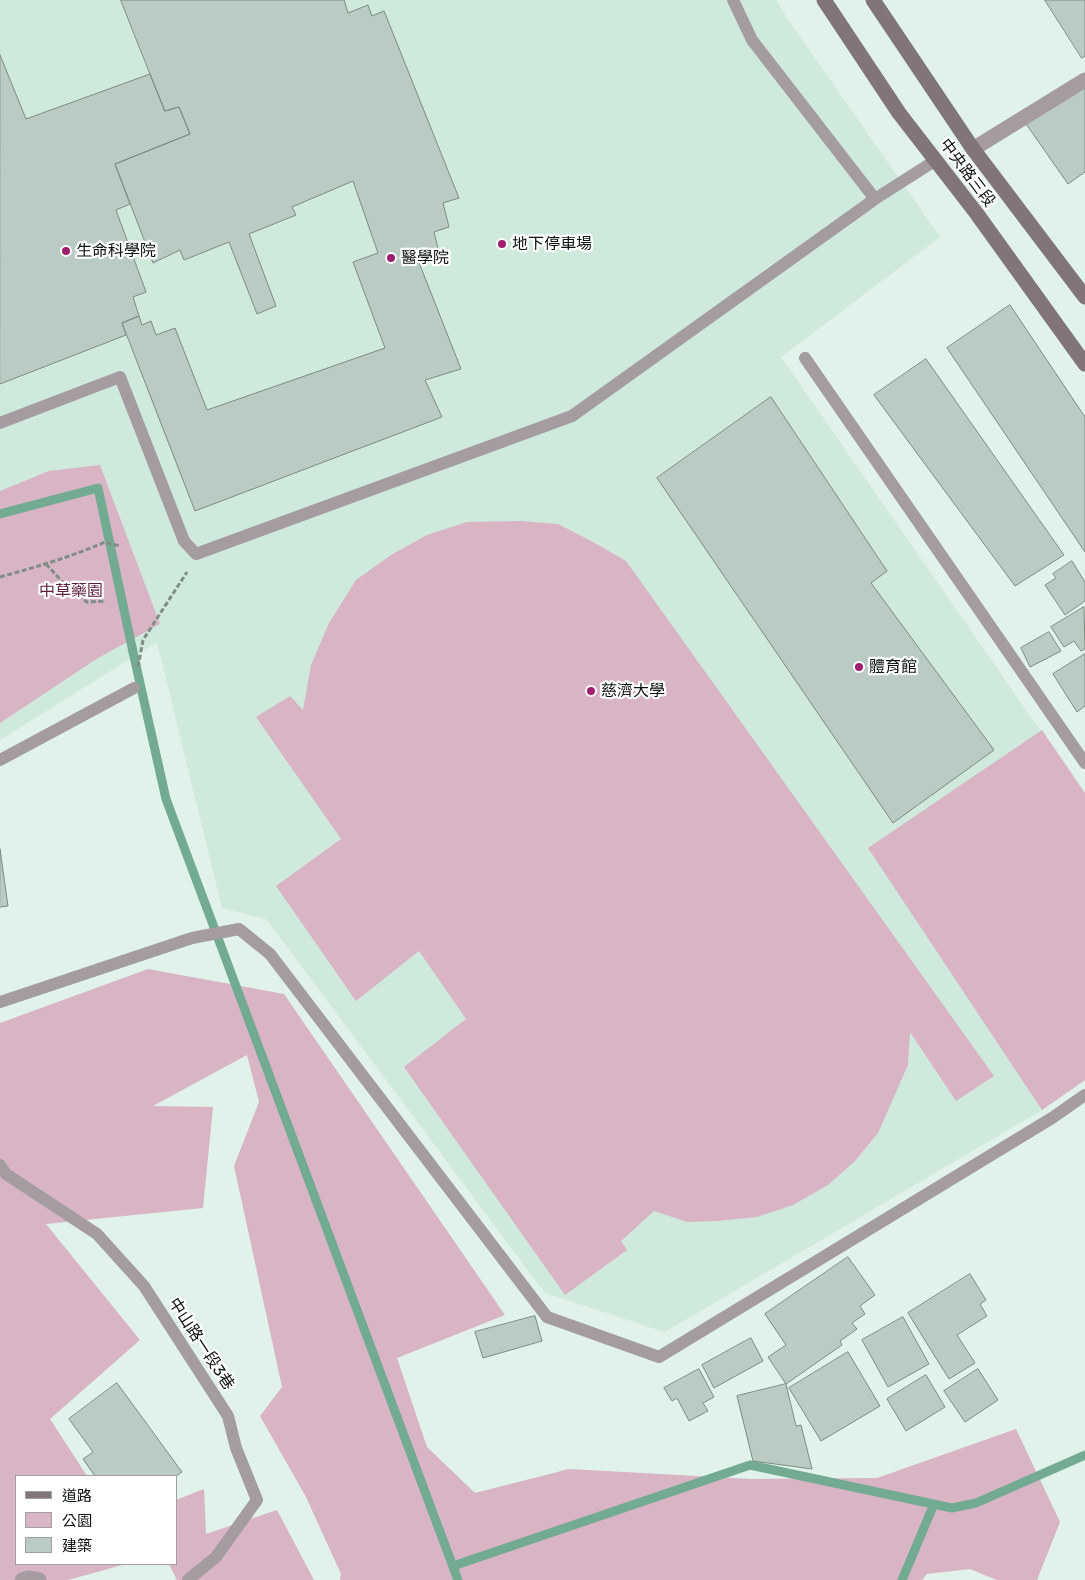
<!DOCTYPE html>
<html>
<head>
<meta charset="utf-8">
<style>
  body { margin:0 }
  #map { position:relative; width:1085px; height:1580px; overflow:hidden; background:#e0f2e9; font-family:Rubik,"Noto Sans TC",sans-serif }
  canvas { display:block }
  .legend { position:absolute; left:15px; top:1475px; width:162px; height:90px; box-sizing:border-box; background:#fff; border:1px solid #9ea19f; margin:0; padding:6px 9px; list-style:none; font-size:15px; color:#0c1310 }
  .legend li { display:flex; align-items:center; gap:10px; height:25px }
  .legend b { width:25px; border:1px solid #9ea19f }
</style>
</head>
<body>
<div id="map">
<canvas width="1085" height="1580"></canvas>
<ul class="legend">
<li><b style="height:6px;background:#81757a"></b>道路</li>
<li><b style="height:14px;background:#d8b4c5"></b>公園</li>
<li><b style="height:14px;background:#bacbc3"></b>建築</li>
</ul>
</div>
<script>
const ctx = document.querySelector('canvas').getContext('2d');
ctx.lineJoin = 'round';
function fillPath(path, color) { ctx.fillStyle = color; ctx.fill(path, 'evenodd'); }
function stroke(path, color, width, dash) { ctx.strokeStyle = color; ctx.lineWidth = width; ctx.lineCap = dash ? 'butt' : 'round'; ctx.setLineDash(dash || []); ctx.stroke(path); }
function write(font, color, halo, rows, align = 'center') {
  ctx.font = font + ' Rubik,"Noto Sans TC",sans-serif'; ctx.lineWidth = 4.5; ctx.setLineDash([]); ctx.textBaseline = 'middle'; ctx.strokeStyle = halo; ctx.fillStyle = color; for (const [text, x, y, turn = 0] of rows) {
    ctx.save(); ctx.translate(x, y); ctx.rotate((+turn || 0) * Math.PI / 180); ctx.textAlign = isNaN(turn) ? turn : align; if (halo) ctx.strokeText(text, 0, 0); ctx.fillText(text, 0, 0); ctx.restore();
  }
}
fillPath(new Path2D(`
  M0 0H776L789 21 940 237 781 357 1085 795V1080L1042 1110 665 1332 545 1293 266 919 222 908 157 642 0 740Z`), '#cfe9dc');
fillPath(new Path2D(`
  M100 465 160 624 98 658 0 723V491L49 471Z
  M521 521 558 524 593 542 626 561 994 1076 956 1101 910 1032 908 1065 878 1133 855 1161 828 1185 793 1205 757 1217 717 1221 687 1222 654 1211 621 1241 627 1250 565 1295 404 1067 466 1019 419 951 356 1001 276 886 341 839 256 717 290 696 303 710 311 665 329 623 356 580 391 555 427 535 467 522Z
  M1042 730 1085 793V1080L1042 1110 868 848Z
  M148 969 284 994 505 1315 397 1358 427 1447 475 1493 569 1469 752 1479 877 1478 1016 1429 1060 1522 1037 1580H997L970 1569 927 1574 922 1580H340L341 1574 306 1497 260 1416 282 1387 234 1166 259 1102 247 1055 153 1106 213 1107 203 1208 46 1224 140 1340 50 1419 87 1476H16V1564H126L68 1580H0V1023Z
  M204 1489 206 1534 277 1510 314 1580H177L169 1564H176V1500Z`), '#d8b4c5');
stroke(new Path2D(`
  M0 514 98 488 133 652 166 799 458 1580
  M453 1566 750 1465 952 1508 976 1503 1085 1455
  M902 1580 934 1504`), '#73ab92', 9);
const building = new Path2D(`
  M121 0H344L348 13 368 5 372 16 384 11 459 198 443 203 449 227 434 232 438 248 416 255 461 369 425 380 442 417 195 511 122 323 139 316 142 325 151 321 156 335 175 328 207 410 385 348 353 262 378 253 353 181 292 207 296 215 249 234 276 306 257 314 229 242 184 260 180 250 153 263 115 164 190 134 179 107 165 111Z
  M1045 0H1085V56L1082 58Z
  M0 55 26 119 150 74 165 111 179 107 190 134 115 164 130 204 116 210 146 292 133 297 139 316 122 323 126 335 0 384Z
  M1085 79V172L1068 184 1024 121Z
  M1010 305 1085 417V552L947 348Z
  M926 359 1064 555 1015 586 874 395Z
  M771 397 887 571 871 583 994 750 893 823 657 478Z
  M1072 561 1085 582V601L1065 615 1045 585 1056 578 1053 574Z
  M1084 607 1085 649 1081 651 1074 641 1064 647 1051 627Z
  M1049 632 1061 651 1030 667 1021 648Z
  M1085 654V706L1077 712 1053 674Z
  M0 849 8 906 0 907Z
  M848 1257 875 1295 860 1306 865 1314 852 1323 857 1329 840 1341 842 1345 786 1384 768 1357 786 1345 765 1314Z
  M970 1274 986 1300 980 1304 987 1316 957 1335 975 1363 949 1379 908 1313Z
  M535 1316 542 1341 483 1358 475 1332Z
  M903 1317 929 1364 888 1387 862 1340Z
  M751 1338 763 1361 714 1388 702 1365Z
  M848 1352 880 1406 821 1441 789 1388Z
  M699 1369 714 1397 703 1403 708 1411 689 1421 677 1398 672 1401 664 1388Z
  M978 1369 998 1400 965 1422 944 1391Z
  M926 1375 945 1407 906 1431 887 1399Z
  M117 1383 182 1472 176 1476H95L83 1459 93 1452 69 1419Z
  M786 1384 796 1426 801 1425 812 1469 753 1461 737 1396Z`);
fillPath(building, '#bacbc3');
stroke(building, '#7b8c83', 1);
stroke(new Path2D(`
  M46 564 69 589 87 602 106 601
  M0 577C36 567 71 557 105 542L120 546
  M138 667 143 640 187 572`), '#808d87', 3, [5, 2.5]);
stroke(new Path2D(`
  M733 0 752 40 875 199
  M805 358 1085 763
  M0 423 120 377 184 541 196 554 572 416 875 199 936 160
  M0 760 134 688
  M0 1002 192 938 239 929 270 954 547 1317 659 1357 1052 1118 1085 1095
  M0 1165 6 1174 97 1234 144 1286 228 1416 236 1448 257 1500 216 1557 188 1580`), '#a49ca0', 12);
stroke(new Path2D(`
  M973 149 1085 80
  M22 1580 28 1578 39 1580`), '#a49ca0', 15);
stroke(new Path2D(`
  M824 0 899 113 977 214 1085 364
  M873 0 973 149 1085 297`), '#81757a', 15);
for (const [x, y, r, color] of [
  [502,244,5,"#a01e6f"],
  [66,251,5,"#a01e6f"],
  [391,258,5,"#a01e6f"],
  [859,667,5,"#a01e6f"],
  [591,691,5,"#a01e6f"]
]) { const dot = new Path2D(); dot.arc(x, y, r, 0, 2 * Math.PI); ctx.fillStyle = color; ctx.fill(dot); stroke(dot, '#fff', 2); }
write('16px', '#0c1310', '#fff', [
  ["中央路三段",967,173,53],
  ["中山路一段3巷",201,1344,57]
]);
write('16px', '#0c1310', '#fff', [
  ["地下停車場",512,244],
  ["生命科學院",76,251],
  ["醫學院",401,258],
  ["體育館",869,667],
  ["慈濟大學",601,691]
], 'left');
write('16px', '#5c1f42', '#fff', [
  ["中草藥園",71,591]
]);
</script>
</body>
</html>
